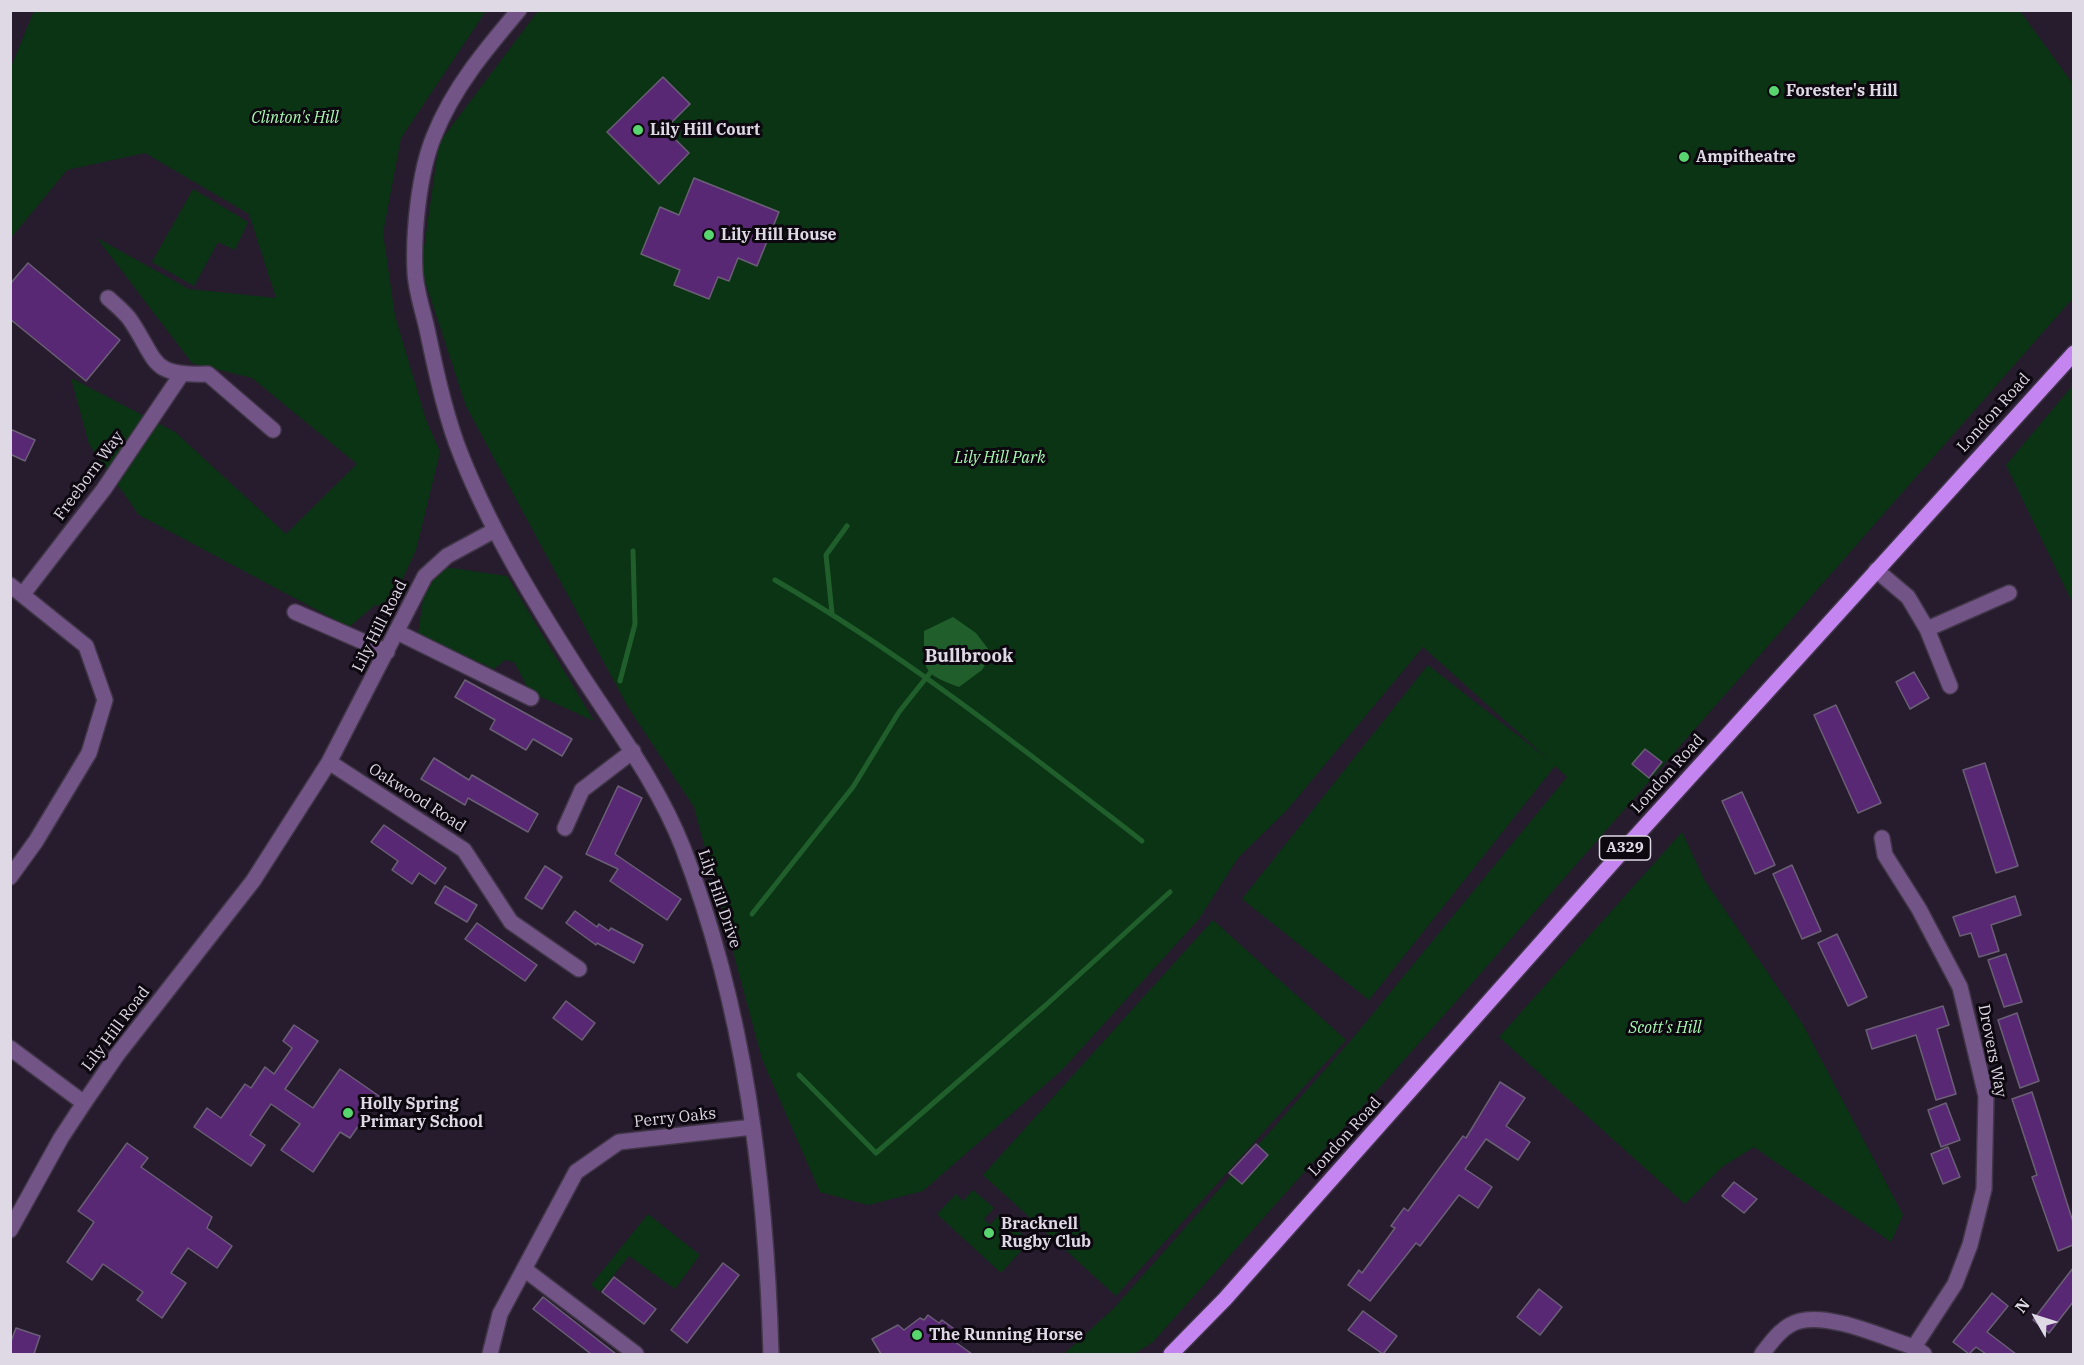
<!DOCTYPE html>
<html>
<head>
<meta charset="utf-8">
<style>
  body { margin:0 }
  #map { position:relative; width:2084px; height:1365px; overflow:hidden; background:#261c2e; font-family:"IBM Plex Serif",serif }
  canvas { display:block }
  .frame { position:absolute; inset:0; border:12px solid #dfd8e5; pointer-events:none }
  .north { position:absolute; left:2006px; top:1287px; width:60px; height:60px; -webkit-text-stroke:4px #0d0810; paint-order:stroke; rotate:309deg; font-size:16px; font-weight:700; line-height:24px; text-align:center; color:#dfd8e5 }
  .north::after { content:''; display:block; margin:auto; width:21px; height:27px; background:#dfd8e5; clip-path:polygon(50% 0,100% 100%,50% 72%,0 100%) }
</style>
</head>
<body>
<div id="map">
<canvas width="2084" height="1365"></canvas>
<div class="frame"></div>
<div class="north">N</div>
</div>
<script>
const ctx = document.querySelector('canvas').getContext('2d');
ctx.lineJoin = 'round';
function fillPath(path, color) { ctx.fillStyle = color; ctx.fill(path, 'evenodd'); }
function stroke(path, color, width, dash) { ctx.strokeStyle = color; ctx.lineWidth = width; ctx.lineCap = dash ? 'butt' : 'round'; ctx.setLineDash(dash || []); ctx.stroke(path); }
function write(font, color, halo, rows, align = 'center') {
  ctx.font = font + ' "IBM Plex Serif",serif'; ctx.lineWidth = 6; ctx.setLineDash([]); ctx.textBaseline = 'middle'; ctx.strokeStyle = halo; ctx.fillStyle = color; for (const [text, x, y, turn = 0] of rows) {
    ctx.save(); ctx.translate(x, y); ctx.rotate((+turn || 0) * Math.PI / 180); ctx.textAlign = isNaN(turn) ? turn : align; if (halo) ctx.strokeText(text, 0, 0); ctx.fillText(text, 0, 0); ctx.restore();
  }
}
fillPath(new Path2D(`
  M34 11H486L401 138 383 233 395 316 426 420 440 452 416 550 389 608 375 605 349 627 139 515 89 444 71 378 175 432 286 534 357 464 252 378 192 363 97 238 189 289 276 298 249 214 145 153 67 170 11 238V67Z
  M538 11H2020L2073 84V298L1452 1006 1153 1342 1134 1354H1064L1115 1307 1353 1038 1567 777 1555 766 1369 1000 1242 899 1428 665 1549 760 1423 647 1287 810 1238 858 1199 919 1062 1070 923 1191 868 1205 820 1192 762 1059 694 807 628 707 466 406 421 269 439 143Z
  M193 189 248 222 235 250 218 242 194 286 152 262Z
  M2073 385V604L2006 465Z
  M438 566 507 576 594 721 530 692 514 662 505 660 494 669 418 634 424 592Z
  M1682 832 1705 881 1802 1023 1903 1215 1891 1242 1754 1147 1722 1167 1685 1204 1499 1037Z
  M1213 920 1346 1040 1116 1296 983 1175Z
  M973 1190 994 1208 984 1219 990 1225 1000 1214 1030 1241 1001 1273 937 1214 956 1194 963 1201Z
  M648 1214 700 1255 675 1289 629 1256 600 1292 591 1285Z`), '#0a3413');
fillPath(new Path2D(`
  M953 617 976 633 992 654 982 670 959 687C921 673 924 670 924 631Z`), '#205f2c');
stroke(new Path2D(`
  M775 580C906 656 1023 749 1142 841
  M832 613 826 555 847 526
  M620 681 635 624 633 551
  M752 914 853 787 899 712 930 673
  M799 1075 876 1153 1046 1005 1170 892`), '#205f2c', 5);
const building = new Path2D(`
  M663 77 690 104 665 129 689 153 659 184 607 132Z
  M694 178 779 212 757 266 738 258 729 281 718 277 709 299 674 285 680 270 641 254 660 207 679 215Z
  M28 263 120 340 86 381 10 319V284Z
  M10 429 35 440 25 461 10 454Z
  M1914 672 1929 698 1910 709 1896 682Z
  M465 680 572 739 562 756 533 739 526 750 490 729 495 720 455 697Z
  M1836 705 1881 803 1858 813 1814 715Z
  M1645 749 1662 762 1649 778 1632 764Z
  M434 758 469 780 472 775 538 814 528 832 468 798 465 805 421 779Z
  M1985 763 2018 866 1996 873 1963 770Z
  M618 786 642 798 615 854 681 899 667 920 610 881 618 869 586 854Z
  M1742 792 1775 865 1755 874 1722 801Z
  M384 825 446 868 435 884 419 873 412 884 392 870 398 861 371 842Z
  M1792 865 1821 931 1802 939 1773 874Z
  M545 866 562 877 542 909 525 898Z
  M445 886 477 905 467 922 435 903Z
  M2015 896 2021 915 1991 925 1999 951 1979 957 1971 933 1960 936 1953 917Z
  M575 911 597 927 599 924 609 931 611 928 643 945 634 963 597 943 596 945 566 923Z
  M477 923 537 965 525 981 465 939Z
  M1837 934 1867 997 1848 1006 1818 943Z
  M2006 954 2022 1002 2004 1007 1988 960Z
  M566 1001 595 1023 582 1040 553 1018Z
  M1943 1006 1949 1025 1937 1029 1956 1094 1936 1100 1916 1035 1872 1049 1866 1030Z
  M2017 1013 2039 1081 2020 1088 1998 1020Z
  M294 1025 318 1041 285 1089 313 1108 340 1069 379 1096 350 1138 340 1132 313 1172 281 1150 300 1124 271 1104 250 1135 265 1145 251 1166 194 1127 207 1108 221 1118 245 1084 251 1088 265 1067 274 1074 292 1048 283 1041Z
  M1500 1082 1525 1098 1506 1126 1530 1142 1518 1160 1486 1139 1465 1169 1492 1187 1478 1208 1459 1195 1420 1246 1416 1243 1370 1301 1348 1285 1359 1270 1362 1273 1395 1228 1391 1226 1404 1208 1408 1211 1463 1136 1466 1138Z
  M2032 1092 2073 1222V1245L2058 1251 2032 1177 2037 1175 2012 1099Z
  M1946 1103 1960 1140 1941 1147 1928 1110Z
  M127 1143 148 1158 141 1167 212 1217 207 1228 232 1246 217 1268 188 1248 171 1273 186 1283 162 1318 137 1300 143 1292 103 1264 92 1280 67 1262 94 1222 78 1211Z
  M1256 1144 1268 1155 1242 1184 1229 1173Z
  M1948 1147 1960 1177 1943 1184 1931 1154Z
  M1734 1182 1757 1199 1744 1213 1722 1196Z
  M723 1263 739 1275 687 1343 671 1330Z
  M2073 1268V1302L2049 1333 2033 1320Z
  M614 1277 656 1309 644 1324 602 1292Z
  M1539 1289 1562 1307 1540 1335 1517 1317Z
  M1992 1293 2008 1306 1987 1332 2016 1354H1986L1976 1347 1969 1354 1953 1342Z
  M543 1297 616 1354H591L533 1309Z
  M1363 1311 1397 1336 1383 1354 1348 1330Z
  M928 1315 939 1323 942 1320 957 1331 951 1339 972 1354H881L872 1339 898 1325 904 1330 920 1318 924 1320Z
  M16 1328 40 1336 34 1354H10V1344Z`);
fillPath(building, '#582875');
stroke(building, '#6b5f75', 1.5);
const minor = new Path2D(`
  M519 10C486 49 453 88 434 136 419 172 413 233 415 272 416 291 423 311 427 329 435 367 443 405 456 442 486 523 533 600 580 673 617 730 658 784 683 848 745 1009 766 1182 771 1354
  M108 298C116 305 126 313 131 321 158 362 150 376 208 374L273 430
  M1876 570 1908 597 1927 629 1950 686
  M10 585 86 646 105 700 89 753 36 841 10 877
  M23 594 104 489 181 375
  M295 612 387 652
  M1927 629 2009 593
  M397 632 531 698
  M329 762 464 850 511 922 579 969
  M565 828 582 790 633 751
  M1882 838 1885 855 1919 909 1960 987 1986 1096 1984 1189 1970 1245 1955 1284 1914 1347
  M10 1048 84 1103
  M10 1230 61 1138 84 1103 117 1055 253 881 329 762 425 576 447 556 495 530
  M524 1269 636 1354
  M490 1354 500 1314 576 1172 619 1142 753 1127
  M1762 1354C1772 1341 1783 1325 1800 1321 1831 1313 1884 1338 1914 1347L1924 1354`);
const major = new Path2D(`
  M1171 1354 1225 1299 1628 845 2074 353`);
stroke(minor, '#403648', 18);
stroke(major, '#403648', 18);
stroke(minor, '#725487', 15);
stroke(major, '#c485f0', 15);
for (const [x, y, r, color] of [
  [1774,91,6,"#58d56f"],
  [638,130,6,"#58d56f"],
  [1684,157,6,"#58d56f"],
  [709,235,6,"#58d56f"],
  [348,1113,6,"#58d56f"],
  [989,1233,6,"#58d56f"],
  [917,1335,6,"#58d56f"]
]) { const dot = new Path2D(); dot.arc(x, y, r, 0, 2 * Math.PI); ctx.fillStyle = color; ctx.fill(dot); stroke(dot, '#0d0810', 2); }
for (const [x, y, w] of [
  [1625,848,51]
]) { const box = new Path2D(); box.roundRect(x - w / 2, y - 12, w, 24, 4.5); ctx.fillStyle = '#0d0810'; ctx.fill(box); stroke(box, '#dfd8e5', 1.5); }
write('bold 15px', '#dfd8e5', null, [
  ["A329",1625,848]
]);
write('bold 16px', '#dfd8e5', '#0d0810', [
  ["Forester's Hill",1786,91],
  ["Lily Hill Court",650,130],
  ["Ampitheatre",1696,157],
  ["Lily Hill House",721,235],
  ["Holly Spring",360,1104],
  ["Primary School",360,1122],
  ["Bracknell",1001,1224],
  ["Rugby Club",1001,1242],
  ["The Running Horse",929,1335]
], 'left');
write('italic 16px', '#a8fab1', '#0d0810', [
  ["Clinton's Hill",295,118],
  ["Lily Hill Park",1000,458],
  ["Scott's Hill",1665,1028]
]);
write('16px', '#dfd8e5', '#0d0810', [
  ["London Road",1994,413,-48],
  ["Freeborn Way",89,476,-54],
  ["Lily Hill Road",380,626,-63],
  ["London Road",1668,774,-48],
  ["Oakwood Road",417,798,33],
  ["Lily Hill Drive",719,899,71],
  ["Lily Hill Road",116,1029,-53],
  ["Drovers Way",1992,1051,79],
  ["Perry Oaks",675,1118,-6],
  ["London Road",1345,1137,-48]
]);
write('bold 18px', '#dfd8e5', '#0d0810', [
  ["Bullbrook",969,657]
]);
</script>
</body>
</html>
